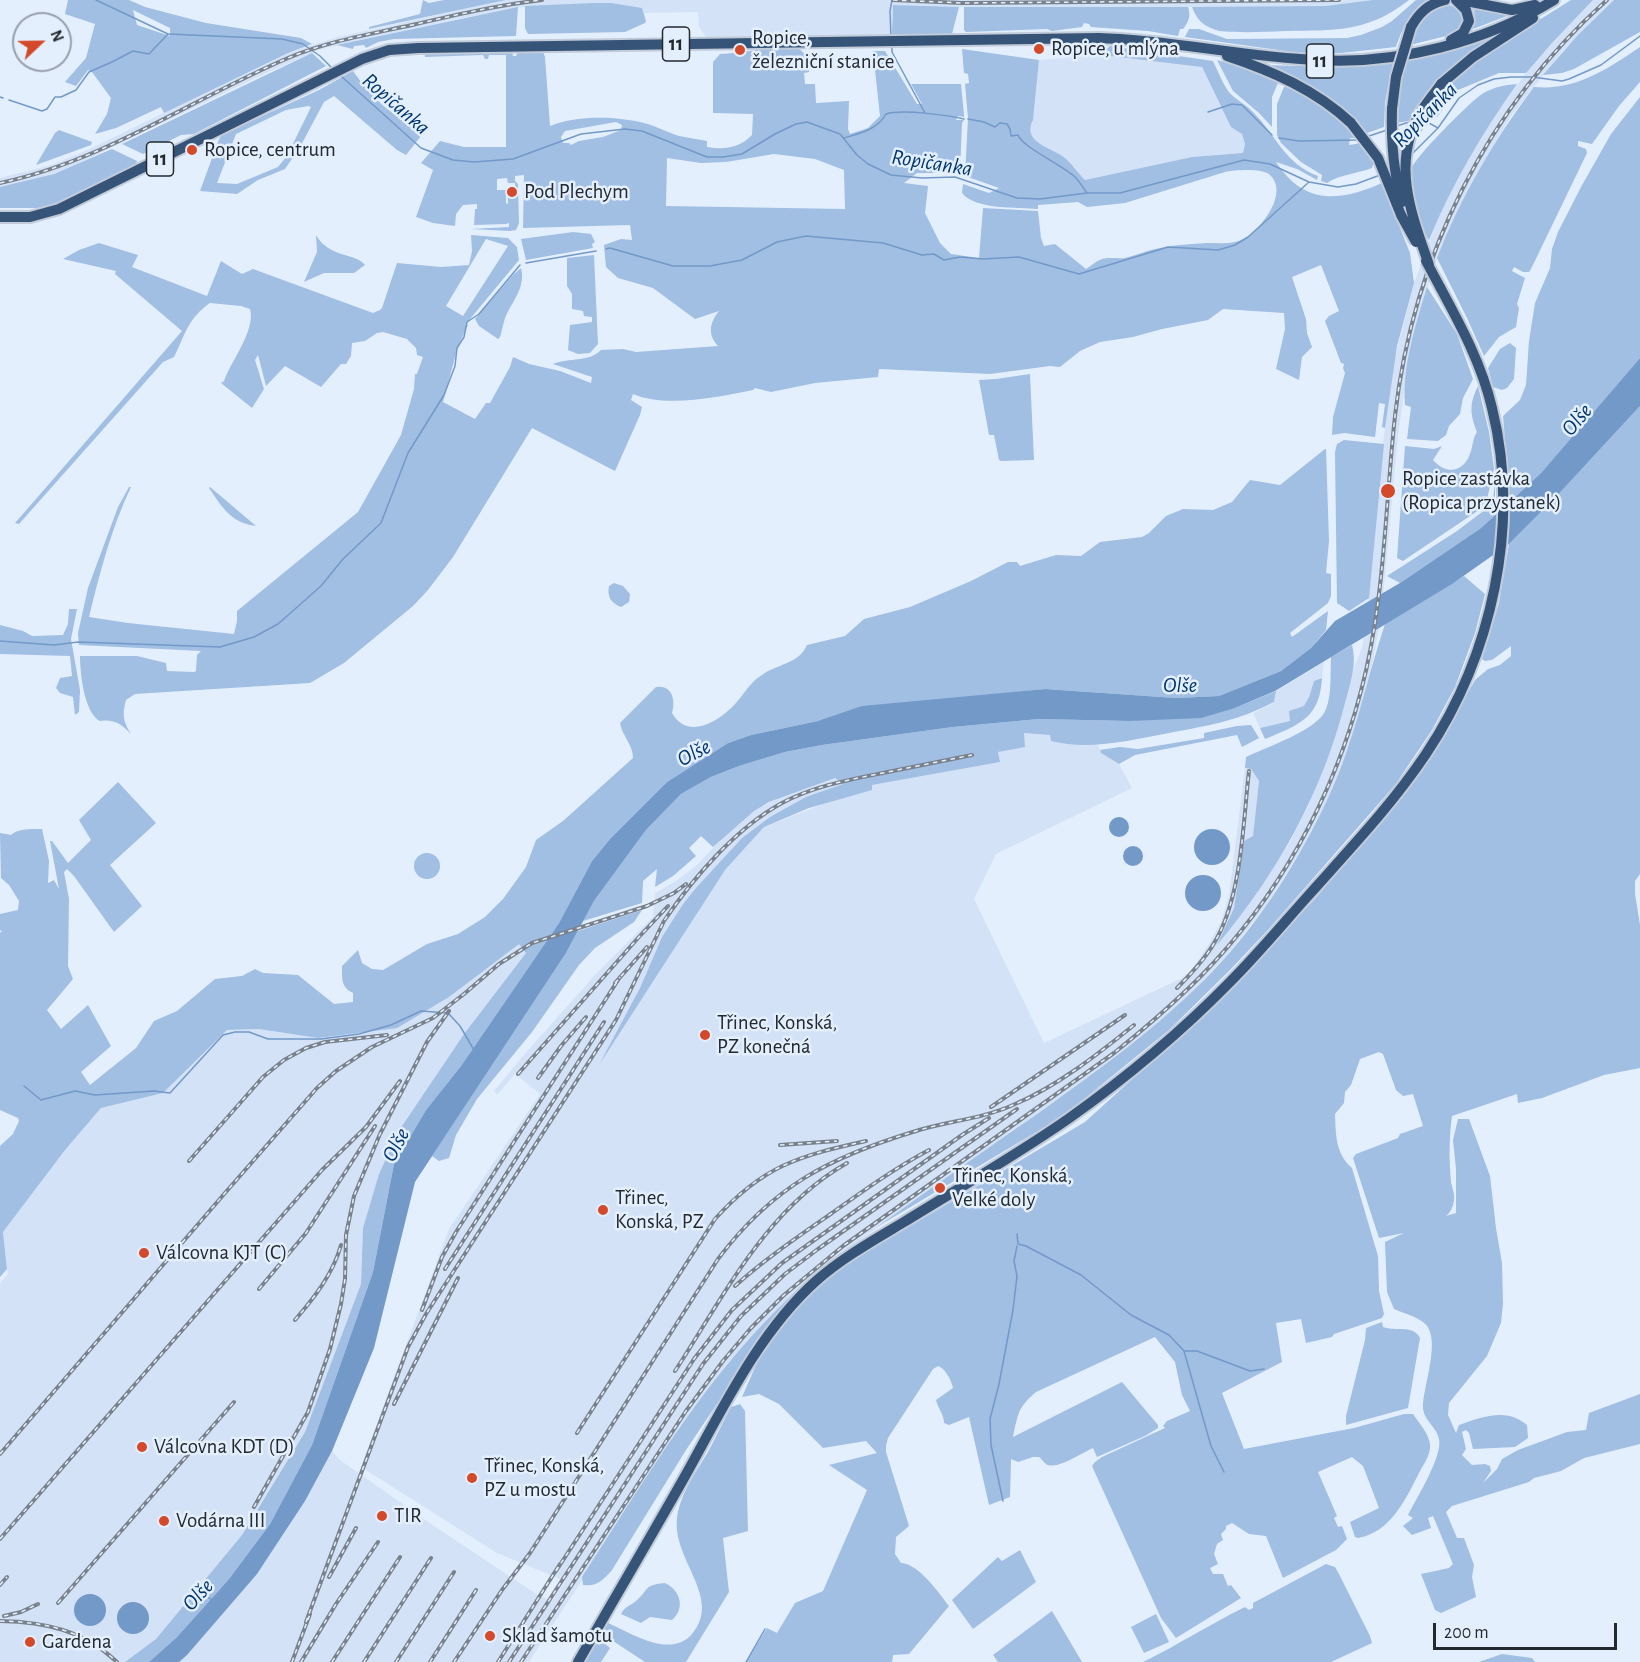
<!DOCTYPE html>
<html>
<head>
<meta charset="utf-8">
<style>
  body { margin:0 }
  #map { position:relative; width:1640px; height:1662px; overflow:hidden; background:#e4effe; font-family:"Alegreya Sans",sans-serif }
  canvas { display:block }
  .north { position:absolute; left:12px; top:12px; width:60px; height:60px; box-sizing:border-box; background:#e4effe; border:2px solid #97a0ab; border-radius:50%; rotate:68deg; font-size:16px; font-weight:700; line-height:24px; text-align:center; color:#23292f }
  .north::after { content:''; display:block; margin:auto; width:21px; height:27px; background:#d34929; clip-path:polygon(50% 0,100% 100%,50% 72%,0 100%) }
  .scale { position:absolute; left:1433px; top:1623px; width:184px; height:27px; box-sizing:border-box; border:3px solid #23292f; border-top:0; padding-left:8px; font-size:18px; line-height:21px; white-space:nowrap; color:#23292f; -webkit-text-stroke:4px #e4effe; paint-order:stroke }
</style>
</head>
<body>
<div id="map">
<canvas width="1640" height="1662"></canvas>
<div class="north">N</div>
<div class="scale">200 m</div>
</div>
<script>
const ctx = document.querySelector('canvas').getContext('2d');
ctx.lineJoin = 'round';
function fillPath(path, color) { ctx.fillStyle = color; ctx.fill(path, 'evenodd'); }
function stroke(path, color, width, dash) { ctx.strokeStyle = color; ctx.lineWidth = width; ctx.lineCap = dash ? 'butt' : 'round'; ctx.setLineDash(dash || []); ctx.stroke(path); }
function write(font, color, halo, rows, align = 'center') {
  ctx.font = font + ' "Alegreya Sans",sans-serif'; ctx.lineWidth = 5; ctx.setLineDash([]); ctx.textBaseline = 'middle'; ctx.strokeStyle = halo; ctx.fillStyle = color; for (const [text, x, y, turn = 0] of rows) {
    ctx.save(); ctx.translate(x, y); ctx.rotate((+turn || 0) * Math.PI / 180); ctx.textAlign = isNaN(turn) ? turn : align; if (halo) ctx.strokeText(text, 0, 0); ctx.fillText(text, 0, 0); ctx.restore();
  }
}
fillPath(new Path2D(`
  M506 0H1373L1345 5 1302 7H964L893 5 892 35 706 37 699 27 698 12 643 13 611 3 522 7 457 19 321 49 266 73 69 168 35 180 0 187V178L51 165 83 152 288 53 338 37Z
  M1593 0H1614L1562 52 1511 116 1467 191 1434 266 1422 305 1407 372 1398 436 1381 618 1371 670 1354 733 1331 793 1300 852 1266 906 1228 954 1184 1001 1117 1057 846 1250 769 1317 726 1365 690 1413 529 1662H179L257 1574 305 1501 332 1451 340 1460 434 1526 538 1595 552 1601 565 1581 497 1553 361 1467 449 1229 540 1094 515 1074 497 1095 494 1091 522 1057 595 975 653 917 655 893 676 881 697 865 731 829 754 811 770 802 835 778 843 785 770 817 742 838 683 904 662 937 640 988 725 870 764 827 872 785 999 762 998 752 1024 733 1051 735 1072 744 1098 745 1101 753 1119 764 1132 788 996 854 974 899 1044 1043 1180 979 1192 970 1210 942 1221 922 1229 895 1245 768 1250 769 1259 781 1253 837 1244 841 1234 908 1220 942 1254 898 1288 845 1308 807 1337 730 1354 668 1362 648 1367 616 1384 435 1394 362 1414 283 1437 221 1463 167 1500 108 1535 61Z
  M1097 55 1131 57 1202 67 1220 105 1242 134 1245 144 1243 153 1192 157 1085 180 1064 157 1035 141 1030 134V128L1033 120 1039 60Z
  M1324 662 1322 678 1314 681 1307 702 1304 706 1296 709 1290 721 1260 728 1253 713 1274 703 1276 691Z
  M519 943 526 953 464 1034 400 1129 379 1175 363 1228 361 1284 305 1432 242 1535 156 1639 125 1662H0V1283L8 1274 3 1232 65 1150 101 1108 163 1093 227 1030 259 1029 318 1038 449 997Z`), '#d3e2f6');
fillPath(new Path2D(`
  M68 0H129L145 7 206 23 301 38 312 44 288 53 164 113 161 107 116 128 95 134 107 114 111 98 92 72 88 70 76 86 65 82 86 58 95 24 65 14ZM133 10 170 28V36L137 25Z
  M423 0 429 3 444 0H506L369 29V27L420 14Z
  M1373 0H1409C1367 33 1335 30 1285 31 1263 32 1240 33 1219 31 1204 26 1198 22 1192 7L1326 6Z
  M1416 0H1427C1409 11 1403 28 1396 47L1341 53H1300L1185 37 1189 29H1199L1227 39 1347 38 1361 35 1382 27 1392 21Z
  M1571 0H1593L1552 43 1526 73H1499L1458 90 1437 117 1431 113 1427 125 1418 135 1429 110 1449 81 1469 64Z
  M1614 0H1640V32L1574 69 1562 73 1543 75 1577 36Z
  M594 3H611L642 8 646 21 645 23 625 32 528 34 525 28V6Z
  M893 5 959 7 952 34 892 35Z
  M1449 5 1461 10 1464 19 1461 28 1450 35 1410 45C1417 25 1426 9 1449 5Z
  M518 7 516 36 394 39 378 42 366 48 364 45 354 46 353 49 337 45Z
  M964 7H1188C1191 16 1189 21 1183 29H1180L1178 36 1148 31 1091 27 1089 24 1084 23 1082 27 1052 31 1047 29 966 32 964 30Z
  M1474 8 1506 15 1507 16 1473 29 1475 21Z
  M1505 31C1468 54 1429 76 1413 120L1397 123 1398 102 1405 60 1443 53Z
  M1110 46 1213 61C1218 71 1222 82 1228 91 1234 99 1246 104 1253 112 1276 135 1285 164 1318 176L1317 180 1297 169 1276 162C1304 205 1339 202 1382 183L1410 253 1414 283 1397 346 1385 428 1382 427 1385 404 1379 403 1375 437 1344 433 1332 435 1333 417 1345 373 1343 368 1344 364 1341 363 1325 321 1329 316 1339 311 1321 265 1292 277 1306 319 1307 333 1312 347 1302 357 1299 380 1276 369 1285 329 1284 313 1223 309 1208 320 1162 329 1133 337 1100 342 1080 351 1060 367 1050 366 990 374 879 369 878 377 815 383 771 392 755 388 753 390C719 397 666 408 633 394L631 400 642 407 640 415 615 471 532 428 453 557 428 590 413 606 344 663 310 683 135 694 126 700C122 714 123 722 131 734 121 724 115 719 100 721 84 713 80 672 80 656H137L166 663 167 671 194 672 196 671 197 655 201 651 79 645 78 633 88 588 118 507 129 487H131C111 529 100 572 89 617L128 623 234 634 237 621V611L358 512 401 435 414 389 415 374H417L423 357 417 355 416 348 407 339 383 332 377 333 365 341 352 343 351 356 346 364H341L321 387 285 366 266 386 258 355 255 360 264 389 252 408 221 383 224 381C231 361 256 330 250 309L241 306 210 303C188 318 185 335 174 357L163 362 19 524 15 523 182 331 115 274 116 271 63 259 79 250 99 243 138 255 132 267 207 296 221 261 242 274 253 269 373 313 380 310 382 308 397 263 441 267 469 265 472 251 471 235 508 238 517 247 519 260 465 325H468L458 346 443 402 475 419 486 403H490L510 367 513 357 529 364 560 371 591 383 592 377 553 364C570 357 588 363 601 350L623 349 636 352 718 346C707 334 710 322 719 311L695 319 653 288 618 278 606 267 604 245 621 239 632 240 630 225 523 228 524 175 515 176V181L518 184 519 223 516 230 510 231 471 229 509 227V223L506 224 474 225 475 209H477V204L463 205 456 214 455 226 433 223 416 217 433 170 421 163 440 141 464 147H506V55H489L488 59H485L483 55 425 57 424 51H512L513 56H516L518 52H543L545 57 550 126C577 115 616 116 644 123 656 126 667 132 679 136 688 138 698 139 707 141V147C725 150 739 148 752 135L753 114 713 113V62L720 54C737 54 787 44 799 49 804 52 809 59 810 64L809 72 804 73 805 84H815L816 103 849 101 848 129 850 134 868 128 880 116 873 51H885L917 104H922L911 84H961L964 115V117L958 116 956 120H964L962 123 960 173H917L904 183 928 186 925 213 940 243 951 254 979 258 983 208 1038 211 1041 238 1044 246 1055 244 1086 269C1091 266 1096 261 1102 259 1109 257 1117 259 1125 258 1137 255 1148 250 1160 248 1175 245 1192 244 1206 243 1219 243 1236 245 1247 237 1262 227 1289 193 1270 175 1262 168 1235 170 1225 172L1125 203 1087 207 1078 202 1038 205V209C1018 207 975 210 962 193L963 184 989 193 999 188 965 176 968 118 965 84 969 83 968 74 964 73 962 49 1039 60 1033 120C1021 143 1052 147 1065 158 1072 164 1078 173 1085 180L1192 157 1243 153 1245 144 1242 134 1231 127 1202 67 1103 55 1104 51ZM616 122 622 125 621 130 603 137 579 141 571 145 569 143H563L561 137 565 131ZM774 154 815 159 844 170 845 209 666 206 667 158 701 163 726 162ZM507 178 508 183H515L516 195 508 196V204L506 203V190H497V179ZM486 239 508 246 463 316 446 306Z
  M1640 47V82L1619 106 1592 144 1578 141V146L1586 149 1587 153 1531 269 1529 272H1523L1514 267 1512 271 1525 278 1517 304 1519 308 1516 327 1499 337 1484 356 1467 318 1437 258C1461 196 1494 140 1534 87 1575 91 1608 69 1640 47Z
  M312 53 326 66 194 134 181 135 143 154 122 144Z
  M1217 60 1254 71 1278 83 1272 97V127L1259 113 1233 91Z
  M1393 62 1385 102 1384 127 1367 133C1332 96 1308 85 1262 65L1339 67Z
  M353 71C375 102 391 115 425 131L406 155 397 150 334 96 324 102 300 147 285 169 258 180 237 194 200 191 219 139 223 134 319 90ZM308 106 311 107 287 156 278 167 237 184 217 183 236 134 286 110Z
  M1517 84C1482 133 1452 184 1429 240 1418 226 1408 186 1412 168 1415 157 1470 102 1482 94 1494 87 1504 85 1517 84Z
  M1287 86C1313 93 1340 118 1357 138H1350L1349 145 1362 143 1374 161 1372 168C1357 174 1340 174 1327 183L1321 181 1322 175 1301 162 1281 143 1277 135V104L1284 87Z
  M1640 97V358L1541 473 1510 501 1503 416 1520 400 1526 385 1529 341 1535 303 1550 268 1552 249 1558 232 1581 187 1611 134Z
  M59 130 92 142 91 145 36 165 55 133Z
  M112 149 137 161 136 165 53 205 37 208H0V187L54 174Z
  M573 232 591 234 595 242 592 244 593 248 526 260 521 239Z
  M316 235C329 258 356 253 365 265L354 273H324L304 282 317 252Z
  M594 255 598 344 590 353 578 354 568 350 570 325 592 322V317L584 316 583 311 572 309V294L567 286V258Z
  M521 268C526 288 512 301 505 318 503 324 502 331 500 337L498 339 479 326 475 319 513 275Z
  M1427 287 1457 334 1473 379 1463 398 1460 414 1449 426 1446 435 1438 441 1407 439 1411 407 1405 405C1402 366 1416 324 1427 287Z
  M1510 343 1516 348 1514 379 1507 388 1502 390 1493 387 1488 368 1500 349Z
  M1030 374 1034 460 1001 461 999 460 994 435H989L979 380 996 379Z
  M1478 386 1489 432 1494 469 1487 499 1479 510 1403 561 1397 558 1405 446 1434 449 1442 446 1433 460C1447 476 1465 472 1471 451 1473 444 1473 438 1477 432 1470 414 1469 404 1478 386Z
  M1640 406V874L1635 881V894L1640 925V1068L1604 1075 1542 1098 1518 1103 1517 1094 1452 1116C1449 1138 1449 1160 1451 1182 1452 1188 1455 1194 1454 1200 1453 1207 1451 1212 1446 1216L1456 1213V1169L1453 1140 1458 1119H1469L1490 1176 1496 1228 1502 1263 1503 1303 1501 1323 1487 1356 1449 1403 1448 1415 1456 1433 1459 1425C1481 1417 1507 1407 1527 1425L1528 1438 1515 1447 1473 1449 1469 1433 1466 1430 1462 1432 1466 1449 1462 1455 1472 1465 1485 1464 1490 1466 1491 1471 1483 1483 1497 1469 1502 1459 1518 1450 1567 1432 1586 1430 1589 1413 1640 1394V1444L1584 1458 1561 1471 1534 1478 1529 1482 1452 1506 1446 1512 1457 1538H1464L1474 1565 1472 1577 1476 1597 1441 1613 1435 1610 1421 1574 1449 1568 1453 1564 1433 1516 1428 1518 1431 1528 1412 1535 1403 1526 1413 1518 1408 1515C1416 1499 1443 1456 1439 1439 1437 1427 1423 1420 1423 1407 1423 1386 1443 1336 1423 1322 1415 1316 1403 1313 1394 1309L1387 1292 1385 1242 1404 1233 1379 1238 1353 1158 1356 1154 1398 1138 1400 1134 1423 1126 1413 1094 1403 1096 1396 1090 1383 1054 1379 1052 1360 1059 1351 1085 1345 1092 1344 1103 1335 1114C1336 1135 1335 1153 1352 1168L1378 1256 1379 1291 1384 1314 1382 1318 1334 1334 1332 1337 1306 1343 1301 1319 1276 1323 1282 1362 1222 1393 1244 1449 1354 1428 1404 1414H1413C1419 1423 1431 1436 1430 1447 1430 1456 1423 1465 1419 1473 1406 1499 1390 1533 1358 1538L1355 1537 1350 1522 1379 1508 1363 1466 1352 1457 1318 1472 1337 1516 1334 1518 1338 1527 1342 1526 1347 1539 1336 1550 1283 1578 1266 1536 1249 1534 1232 1523 1226 1526V1529L1221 1534 1223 1540 1217 1544 1214 1554 1218 1564 1210 1568 1213 1574H1223L1228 1586 1231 1585 1241 1598 1176 1638 1161 1618 1092 1466 1095 1462 1102 1457 1165 1428 1163 1426 1167 1421 1190 1411 1182 1395 1175 1362 1155 1337 1036 1392C1018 1407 1018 1414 1013 1437L1122 1382 1158 1425V1428L1145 1436 1097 1457 1093 1448C1083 1452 1056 1471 1046 1464 1043 1462 1042 1459 1039 1457H1033L1018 1462 1011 1459 1010 1497 989 1505 969 1417 949 1425 944 1423C944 1414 938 1409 936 1400L953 1388C951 1380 946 1369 938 1366L933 1369 888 1438 886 1446V1452L909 1526 896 1537 895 1554 901 1563C919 1564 939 1593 949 1606L909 1654 893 1655 892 1662H746L767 1628 777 1633 795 1603 823 1591 867 1490 829 1465 877 1453 866 1441 823 1448 779 1404 759 1394 742 1397 760 1356 792 1311 833 1272 1085 1122 1212 1007 1315 899 1387 813 1438 744 1475 680 1488 669 1500 665 1511 656V646L1492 660 1485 661 1482 659 1499 603 1509 544 1555 498Z
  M1344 440 1384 444 1369 598 1349 611 1337 603 1335 452 1337 444Z
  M1325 449H1326L1329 541 1326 573 1331 574V596L1328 603 1290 633 1292 637 1328 611 1326 630 1311 648 1281 671 1219 696 1176 698 1045 689 939 700 818 721 751 735 728 743 667 782 610 839 592 861 559 923 461 1066 426 1110 394 1164 373 1272 312 1445 270 1524 229 1579 177 1637 149 1662H125L156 1639 242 1535 305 1432 361 1284 363 1228 379 1174 400 1129 464 1034 526 953 519 944 449 997 397 1028 318 1038 259 1029 227 1030 163 1093 101 1108 65 1150 3 1232 7 1269 0 1277V1146L13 1134 19 1121 18 1118 0 1110V933L2 931 0 930V914L18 910 19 901 9 885 1 878 0 833 11 835C18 828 33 829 42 829L49 861 48 883 54 880 59 889 50 841H52L68 863 91 840 79 820 118 782 156 823 110 865 142 906 114 932 74 876 67 869 64 872 69 899 68 966 73 979 47 1010 61 1029 88 1005 111 1046 81 1072 90 1085 136 1048 154 1021 177 1011 215 979 242 976 255 969 263 973 298 975 334 1004 353 1002V993C341 987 342 979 342 966L358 950 362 963 372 969 383 970 427 944 458 934 485 917 503 899 526 867 536 840 563 821 633 758C633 744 622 736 620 723L656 687C672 684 676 700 672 713 686 738 713 725 730 709 742 699 748 683 762 675 777 664 799 664 807 645L845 636 864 619 910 607 971 581 1008 562H1017L1020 566 1056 555 1081 556 1100 542 1142 537 1149 533 1166 516 1183 509 1213 510 1232 502 1250 480 1280 485Z
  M1495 482V515L1481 528 1400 583 1387 576 1457 531 1486 509 1493 499Z
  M210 487 256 526C231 523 222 507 209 488Z
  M1464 576 1485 594 1475 633 1455 687 1432 730 1395 785 1267 931 1229 971 1169 1030 1063 1116 877 1227C931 1188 985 1150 1040 1112 1100 1069 1160 1026 1212 972 1261 921 1299 860 1329 796 1355 740 1366 681 1385 624Z
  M614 583 623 586 630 594 629 602 621 607C611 603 607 597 609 586Z
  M69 609H77L71 639 80 690 79 712 75 715 73 697 60 693 56 688 60 678 72 676 70 656 0 654V625L23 631 32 636 63 635 68 624Z
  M1352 645C1357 663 1351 681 1346 699 1323 791 1278 873 1217 945L1234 908 1244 841 1253 836 1259 781 1251 769 1245 768 1246 757C1266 747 1319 730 1326 709 1332 694 1330 674 1331 657Z
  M1322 678C1320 718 1299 725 1265 739L1260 728 1290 721 1289 711 1304 706 1309 697 1314 681Z
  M1276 691 1274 702C1235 722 1210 725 1169 733 1130 740 1090 751 1051 741L1050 735 1024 733 1025 747 998 752 1000 762 872 785V790L809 808 764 827 725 870 599 1065 640 988 662 937 683 904 696 888 742 838 770 817 806 797 843 784 835 778 769 802 754 811 713 847 701 836 689 848 696 856 673 876 655 887 657 869 643 881 642 903 583 921 594 901 646 830 681 794 711 777 739 766 785 752 822 745 953 727 1039 719 1129 721 1235 708Z
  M1251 725 1259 738 1242 747 1237 735 1135 755 1119 764 1101 753 1100 750 1120 747 1138 749 1204 738V733L1237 726Z
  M414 866a13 13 0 1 1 26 0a13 13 0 1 1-26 0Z
  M642 910 634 922 595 948 579 965 532 1032 477 1099 456 1135 449 1158 439 1161 432 1156 566 953 578 931Z
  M804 1284 776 1316 686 1450 612 1570C603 1580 597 1587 583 1585L582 1577C649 1474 711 1366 804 1284Z
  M1382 1322 1383 1327C1396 1332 1413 1324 1420 1338L1408 1408 1346 1425V1416L1365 1340 1366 1328Z
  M740 1404 745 1411 748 1531 723 1538 729 1592 686 1662H645L607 1637 604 1643 610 1648 601 1662H585L608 1623C631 1633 670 1659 692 1634 723 1598 672 1560 677 1518 680 1494 696 1472 708 1452 716 1437 723 1422 731 1407Z
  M1020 1550 1036 1582 973 1629 952 1600 998 1557 1002 1561Z
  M1326 1564 1335 1567 1339 1574 1370 1636 1372 1643 1331 1662H1143C1178 1645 1210 1624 1245 1607L1249 1610 1253 1608V1603Z
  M665 1583C680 1590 686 1608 672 1620L650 1617 641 1623 621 1614C625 1606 630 1606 636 1601 650 1589 643 1585 665 1583Z
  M1052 1611 1082 1662H998L993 1655Z
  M1156 1614 1169 1642 1144 1653 1131 1627Z
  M1502 1654 1532 1658 1535 1662H1479Z`), '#a1bee3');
fillPath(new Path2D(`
  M1640 358V406L1555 498 1509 544 1452 584 1275 691 1235 708 1201 718 1129 721 1039 719 953 727 822 745 785 752 739 766 711 777 681 794 646 830 594 901 566 953 415 1182 374 1348 332 1451 305 1501 257 1574 187 1655 179 1662H149L177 1637 229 1579 270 1524 312 1445 373 1272 394 1164 426 1110 461 1066 559 923 592 861 610 839 667 782 728 743 751 735 818 721 862 706 1045 689 1176 698 1219 696 1281 671 1311 648 1335 621 1400 583 1481 528 1541 473Z
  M1109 827a10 10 0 1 1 20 0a10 10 0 1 1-20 0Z
  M1194 847a18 18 0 1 1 36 0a18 18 0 1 1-36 0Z
  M1123 856a10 10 0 1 1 20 0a10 10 0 1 1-20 0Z
  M1185 893a18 18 0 1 1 36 0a18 18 0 1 1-36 0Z
  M74 1610a16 16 0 1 1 32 0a16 16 0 1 1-32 0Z
  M117 1618a16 16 0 1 1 32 0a16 16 0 1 1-32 0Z`), '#7399c9');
stroke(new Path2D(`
  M96 0 168 34 282 39 303 44 320 56 333 69
  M891 38 890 11 892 0
  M892 45V52L925 113
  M341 76 421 148 453 160 474 162 513 159 581 134 625 129 642 131 707 157H723L742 154 775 134 796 124 807 122 840 134 857 155 868 164 891 175 922 178 955 177 1017 198 1040 199 1087 193H1120L1244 160 1270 164 1309 182 1338 187 1356 184 1380 175
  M0 97 3 98
  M9 100 42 111 47 109 55 97H61L76 90 89 72 112 62 133 51 149 54 168 34
  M1208 112 1232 104 1242 105 1272 135
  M968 119 984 122 995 127 1000 123 1007 124 1010 129 1011 136 1018 135C1022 147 1064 166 1075 177 1080 182 1083 188 1087 193
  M1429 123 1438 128
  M1397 126 1412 121
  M1369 136 1387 130
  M844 138C860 133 877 130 886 114 902 109 947 115 964 119
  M1279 138 1299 141 1358 140
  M1411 155 1438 128 1459 98 1478 85 1494 79 1511 77H1532L1562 81 1569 79 1601 65 1640 36
  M606 249 610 248 673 266H710L742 260 777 242 806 236 883 243 922 255 934 254 944 260 960 257 983 259 1019 257 1079 274 1168 247 1218 250 1235 245 1248 237 1309 182
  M526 263 596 251
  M0 641 54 645 78 642 220 647 254 637 278 624 321 586 343 559 381 523 408 453 444 395 455 366 457 348 464 337 467 322 479 314 520 265
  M24 1086 41 1100 75 1091 95 1095 154 1091 170 1093 223 1035 235 1032H249L268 1039H321L359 1034 391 1025 421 1011 448 1013 460 1026 474 1050
  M1017 1234 1018 1244 1026 1246 1081 1275 1131 1315 1169 1335 1184 1351 1211 1446 1224 1472
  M1184 1351H1197L1250 1371 1264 1369
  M1003 1501 991 1445 990 1419 999 1384 1013 1310 1017 1276 1014 1261 1017 1246
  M198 1593 211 1599
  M746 1662 765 1629`), '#7399c9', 1.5);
const major = new Path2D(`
  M1461 0 1512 10 1535 5
  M1411 27C1419 13 1428 4 1445 0
  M1451 40 1463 33 1469 21 1466 10 1456 0
  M1227 56C1272 71 1316 90 1351 123
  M1441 84 1473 57 1533 18
  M1392 109 1396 77
  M0 217H30L59 209 362 59 389 50 418 48 1099 38C1172 40 1244 57 1317 60 1397 65 1486 42 1554 0
  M578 1662C613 1601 649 1540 684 1478 721 1412 758 1333 816 1281 842 1258 874 1240 904 1222 959 1188 1015 1156 1068 1119 1126 1078 1181 1032 1230 982 1257 955 1282 925 1307 897 1348 851 1391 806 1426 754 1492 655 1521 525 1492 408 1482 365 1461 326 1440 287`);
stroke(major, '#c1cbd9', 14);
stroke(major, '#365478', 10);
const rail = new Path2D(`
  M893 0 962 3 1339 0
  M0 183C104 161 192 99 288 58 328 41 371 34 412 25 455 15 498 5 542 0
  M615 983 647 947
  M1177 988C1192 973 1207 957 1217 938 1242 892 1243 823 1249 771
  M518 1074 638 938 668 906
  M538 1078 561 1046 586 1017
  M991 1107 1125 1015
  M780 1145 837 1141
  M189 1161 263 1077 284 1060 306 1048 325 1042 387 1035
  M445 1269 604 1022
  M735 1286C765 1259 799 1236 832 1213 863 1191 895 1168 929 1150
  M259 1289 306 1233 375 1126
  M422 1310 442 1257 456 1232 620 977
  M295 1320C314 1298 333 1274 341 1245
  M675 1371C724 1296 766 1209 847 1163
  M394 1404 458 1278
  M577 1433 715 1219C763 1166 798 1156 866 1141
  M0 1454 225 1193 317 1088 336 1071 372 1047 433 1018 464 994 499 964 532 943 647 906 674 893 686 884
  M254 1507 308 1412 330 1349 341 1304 345 1279 346 1235 354 1196 380 1134 427 1042 449 1011
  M0 1539 322 1170 366 1127 400 1081
  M556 1571 694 1359 732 1310 782 1263 962 1135 989 1118
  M329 1577 356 1528
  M0 1585 7 1577
  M58 1603 234 1402
  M4 1616 21 1612 38 1604
  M0 1621C45 1622 83 1630 117 1662
  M306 1622 408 1347 426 1314 616 1020 664 921C693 878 736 828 782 803 814 786 848 780 883 773 912 767 942 761 972 755
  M292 1662 310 1614
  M301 1662 336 1604 378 1542
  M332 1662 400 1557
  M364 1662 431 1558
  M396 1662 454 1572
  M430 1662 476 1590
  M454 1662 502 1590 530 1553 718 1259C773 1186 830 1157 916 1131 948 1121 982 1119 1013 1105 1056 1087 1097 1055 1134 1025
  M498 1662 560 1564
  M509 1662 703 1364 741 1316 785 1274 818 1249 1017 1109
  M521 1662 686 1411 723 1361 751 1328 784 1295 843 1246 1114 1053C1144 1029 1173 1004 1200 977 1278 898 1333 798 1361 691 1385 601 1385 507 1395 416 1413 257 1487 107 1607 0`);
stroke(rail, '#79828c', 4);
stroke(rail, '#e4effe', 1.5, [4.5]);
const majorBridge = new Path2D(`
  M1396 77 1411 27
  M1392 109C1391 141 1393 171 1402 202
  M1351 123 1378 158 1401 215 1416 242
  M1426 261 1440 287
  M1429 265C1413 218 1392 168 1417 119 1423 106 1433 96 1441 84`);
stroke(majorBridge, '#c1cbd9', 14, []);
stroke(majorBridge, '#365478', 10);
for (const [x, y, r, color] of [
  [1039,49,6,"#d34929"],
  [740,50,6,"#d34929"],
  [192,150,6,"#d34929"],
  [512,192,6,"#d34929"],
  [1388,491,8,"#d34929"],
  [705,1035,6,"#d34929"],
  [940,1188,6,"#d34929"],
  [603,1210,6,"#d34929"],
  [144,1253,6,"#d34929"],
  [142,1447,6,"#d34929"],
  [472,1478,6,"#d34929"],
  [382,1516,6,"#d34929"],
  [164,1521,6,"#d34929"],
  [490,1636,6,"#d34929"],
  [30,1642,6,"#d34929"]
]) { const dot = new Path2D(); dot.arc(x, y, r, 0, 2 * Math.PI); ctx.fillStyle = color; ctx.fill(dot); stroke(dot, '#e4effe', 2); }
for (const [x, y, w] of [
  [676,44,27],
  [1320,61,27],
  [160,159,27]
]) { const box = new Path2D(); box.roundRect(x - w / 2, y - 17, w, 34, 4.5); ctx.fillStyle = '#e4effe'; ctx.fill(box); stroke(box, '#23292f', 1.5); }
write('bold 20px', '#23292f', null, [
  ["11",676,44],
  ["11",1320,61],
  ["11",160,159]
]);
write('21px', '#23292f', '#e4effe', [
  ["Ropice,",752,38],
  ["železniční stanice",752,62],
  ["Ropice, u mlýna",1051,49],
  ["Ropice, centrum",204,150],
  ["Pod Plechym",524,192],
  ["Ropice zastávka",1402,479],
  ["(Ropica przystanek)",1402,503],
  ["Třinec, Konská,",717,1023],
  ["PZ konečná",717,1047],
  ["Třinec, Konská,",952,1176],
  ["Velké doly",952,1200],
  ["Třinec,",615,1198],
  ["Konská, PZ",615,1222],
  ["Válcovna KJT (C)",156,1253],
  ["Válcovna KDT (D)",154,1447],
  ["Třinec, Konská,",484,1466],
  ["PZ u mostu",484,1490],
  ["TIR",394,1516],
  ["Vodárna III",176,1521],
  ["Sklad šamotu",502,1636],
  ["Gardena",42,1642]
], 'left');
write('italic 22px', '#00366f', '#e4effe', [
  ["Ropičanka",396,104,41],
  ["Ropičanka",1425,115,-45],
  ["Ropičanka",932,163,9],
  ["Olše",1577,420,-50],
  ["Olše",1180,685],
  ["Olše",694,753,-27],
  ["Olše",396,1145,-62],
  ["Olše",198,1595,-47]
]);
</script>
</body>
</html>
